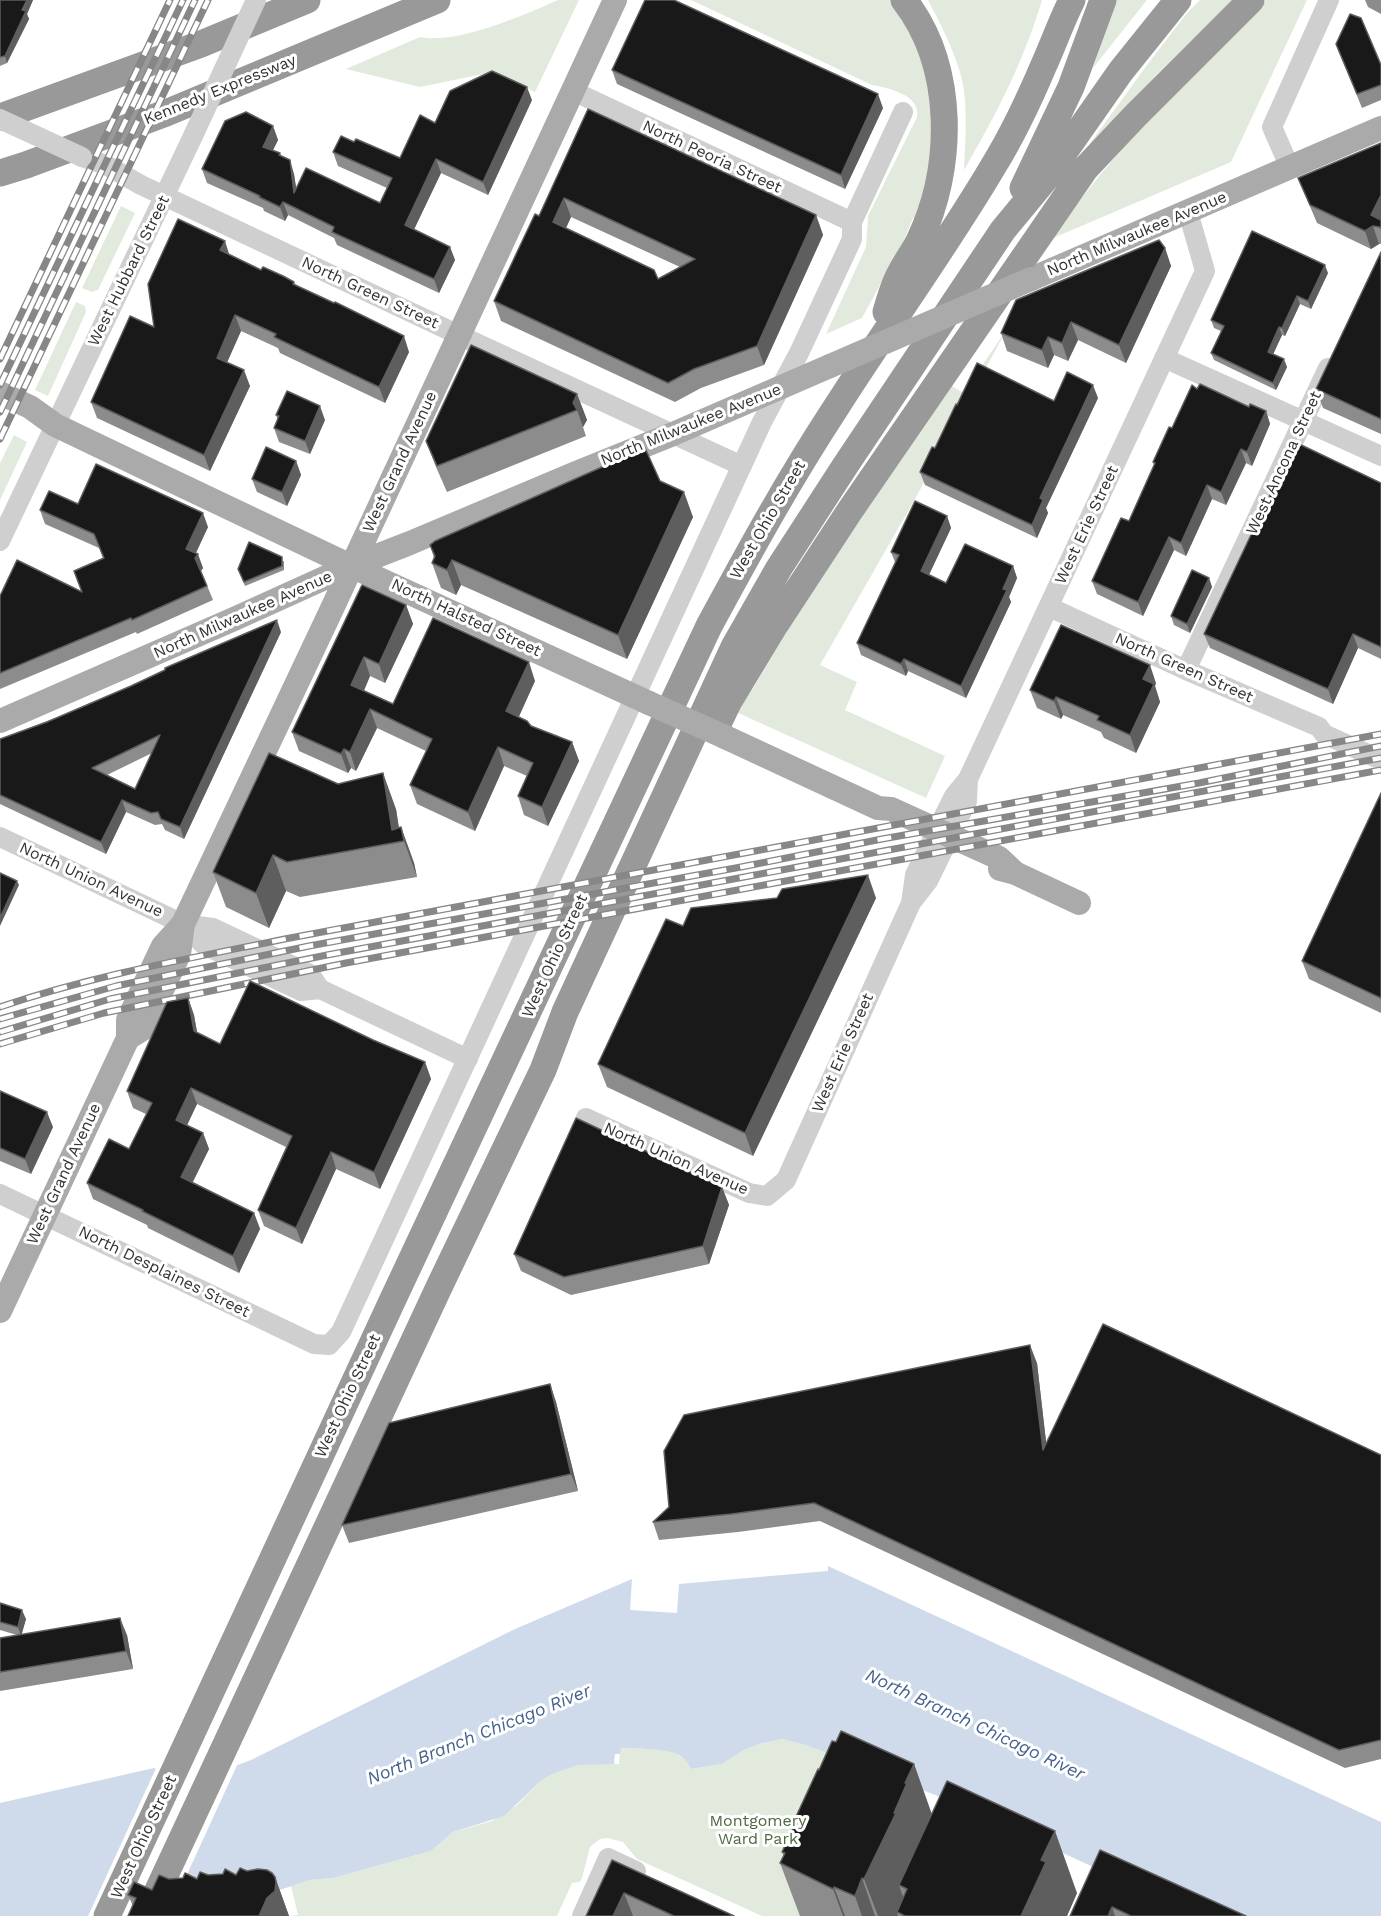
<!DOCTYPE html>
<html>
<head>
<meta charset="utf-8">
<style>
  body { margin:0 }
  canvas { display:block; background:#fff }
</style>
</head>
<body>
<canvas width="1381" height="1916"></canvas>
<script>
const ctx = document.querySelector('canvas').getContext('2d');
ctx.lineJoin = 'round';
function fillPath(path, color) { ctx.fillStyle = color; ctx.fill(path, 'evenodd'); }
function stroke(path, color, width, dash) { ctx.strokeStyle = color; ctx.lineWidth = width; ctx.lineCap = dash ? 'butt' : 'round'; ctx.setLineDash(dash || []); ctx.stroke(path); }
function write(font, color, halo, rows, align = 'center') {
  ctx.font = font + ' "Work Sans",sans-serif'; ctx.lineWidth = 6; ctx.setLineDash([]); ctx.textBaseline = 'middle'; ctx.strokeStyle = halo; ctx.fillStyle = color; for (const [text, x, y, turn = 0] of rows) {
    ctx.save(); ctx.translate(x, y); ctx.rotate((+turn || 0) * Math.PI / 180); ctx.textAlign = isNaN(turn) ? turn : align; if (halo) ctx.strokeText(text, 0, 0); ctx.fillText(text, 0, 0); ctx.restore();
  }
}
fillPath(new Path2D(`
  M558 0H579L535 92 497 74 488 73 420 87 346 69 420 37C455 45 525 15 558 0Z
  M691 0H892L926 60 938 119 920 217 913 218 903 242 862 318 826 334 866 247 868 216 917 117C921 95 889 88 872 85Z
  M928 0H1042C1024 61 996 115 964 170 965 138 969 103 960 72 952 46 940 23 928 0Z
  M1116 0H1147L1093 68Z
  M1200 0H1232L1157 74 1120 114 1054 193 1147 65 1187 13Z
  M1266 0H1307L1231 162 1051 239C1113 152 1189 74 1266 0Z
  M121 206 135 213 98 290 92 292 82 288Z
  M76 302 85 306 86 312 48 396 35 390Z
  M1007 329 915 499 820 665 857 682 845 710 945 756 926 798 736 712 754 687 809 594 952 386 963 393Z
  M14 435 27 442 0 500V463Z
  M782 1739 805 1745 849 1761 808 1916H762L637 1859 623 1842 608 1838 600 1839 590 1847 582 1878 580 1882 572 1883 557 1916H289L298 1915 291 1886 310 1880 333 1878 431 1851 453 1832 492 1821 516 1806 542 1780 555 1773 579 1765 603 1763 619 1764 620 1748C636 1749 665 1747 679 1755 685 1758 688 1764 691 1769L722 1764 744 1750 759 1744Z`), '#e2eade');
fillPath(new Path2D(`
  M828 1566 1381 1822V1916H1192L1117 1878 948 1800 849 1761 805 1745 782 1739 759 1744 744 1750 722 1764 691 1769C688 1764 685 1758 679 1755 665 1748 637 1749 621 1748L620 1754H615L614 1764 579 1765 555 1773 542 1780 504 1816 453 1832 431 1851 333 1878 310 1880 200 1916H0V1803L154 1768 189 1783 251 1760 515 1629 632 1579 630 1610 677 1613 679 1584 828 1571Z`), '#cfdbeb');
fillPath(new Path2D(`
  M239 1761 168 1916H88L157 1766 189 1780Z`), '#fff');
stroke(new Path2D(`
  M573 91 852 222
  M82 157 106 165 141 185 459 335 742 466
  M1290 168 1272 127 1329 0
  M1164 358 1381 456
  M0 541 193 136
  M1049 607 1186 670 1319 727 1324 734 1381 760
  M1186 670 1328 368
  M0 837 183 924 213 928 310 974 320 989 468 1059
  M911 903 915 875 954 796 968 779 1205 271 1188 212
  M183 924 204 945 301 991 320 989
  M586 1118 749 1193 767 1196 786 1180 911 903 928 881 967 801 968 779
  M0 1194 314 1344 329 1345 341 1332 762 422 799 353 852 239V222L903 112
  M582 1916 608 1858 636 1871`), '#cfcfcf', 20);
stroke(new Path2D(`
  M1031 279 1381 128
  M0 393 30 407 55 425 147 469 351 566 649 703
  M0 721 234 619 351 566 410 543 576 473 673 434 830 366
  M725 737 878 808 891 809 999 858 1015 873
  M1000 869 1015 873 1079 903
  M128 1038 144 1028 179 954 183 924
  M0 1311 128 1038V1020L163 946 183 924 330 613 615 0`), '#aaa', 24);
stroke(new Path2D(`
  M0 117 201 44 307 0
  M0 173 26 165 166 113 437 0
  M1023 188 1071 87 1103 0
  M886 312C889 302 892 291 896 282 902 267 912 255 919 241 954 168 956 67 904 0
  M715 730 729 701 775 625 849 512 1085 169 1135 116 1251 0
  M107 1916 394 1297 709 626C749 552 789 479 835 409 887 327 945 248 994 165 1013 134 1029 100 1043 67 1053 45 1061 22 1072 0
  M146 1916 440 1285 543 1070 565 1012 734 647 779 568 845 466 1003 230 1046 178 1121 71 1178 0`), '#999', 27);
const rail = new Path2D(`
  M0 359 170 0
  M0 385 183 0
  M0 412 195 0
  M0 439 208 0
  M0 1007C94 975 192 958 290 938L1381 734
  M0 1019 116 986 309 946 741 867 882 839 1199 783 1381 746
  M0 1032 110 999 327 955 1381 758
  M0 1044 104 1013 346 963 1381 770`);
stroke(rail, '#878787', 7);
stroke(rail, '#fff', 4.5, [14]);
stroke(new Path2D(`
  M0 119 82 157
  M193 136 256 0`), '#cfcfcf', 20);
stroke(new Path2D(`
  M830 366 1031 279
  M649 703 725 737`), '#aaa', 24);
fillPath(new Path2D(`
  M0 0H33L27 14 29 19 7 63 0 66Z
  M1365 0H1381V14L1368 7Z
  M1336 44 1381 65V100L1362 108Z
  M612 70 883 108 845 189 617 84Z
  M532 100 488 195 441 173 414 229 450 247 455 260 439 293 337 245 334 238 288 215 285 221 264 211 263 208 207 183 202 169 273 126 278 140 273 150 280 153 282 157 294 174 296 188 380 203 387 188 338 166 333 152 354 142 400 158 435 123Z
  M588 109 816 215 823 235 764 365 701 388 675 402 501 321 494 301 539 216ZM571 217 680 267 658 279 566 228Z
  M1381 143V244H1379L1371 249 1317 223 1298 178Z
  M1165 248 1171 266 1126 363 1078 340 1068 361 1054 355 1048 368 1007 351 1001 333Z
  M1381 252V434L1323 408 1316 389Z
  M229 255 261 270 294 282 296 286 409 352 385 403 280 353 278 348 241 331 227 362 250 386 210 471 97 418 91 402 154 327Z
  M1328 273 1311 309 1300 304 1285 336 1282 335 1273 354 1287 367 1276 390 1214 360 1211 353 1221 331 1214 328 1211 320Z
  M1197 389 1249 407 1266 411 1270 424 1252 466 1246 463 1226 505 1212 499 1186 556 1174 550 1143 616 1097 594 1092 581 1129 521 1154 465 1153 462 1172 428Z
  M577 394 587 420 583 427 586 436 447 492 436 467 426 441Z
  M1098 398 1046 508 1048 513 1037 538 925 485 920 472 935 448 957 405Z
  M276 415 325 420 310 454 279 442 274 428 278 420Z
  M296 461 301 475 287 506 257 492 252 479Z
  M660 481 693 517 627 659 461 585 456 595 441 588 432 563 434 558 430 545Z
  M1381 483V659L1358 648 1333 704 1210 648 1204 634Z
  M78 504 208 527 196 553 203 568 201 571 213 600 137 634 136 632 0 689V596L82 592 103 558 99 548 45 524 40 510Z
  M947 516 951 528 929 575 946 583 1013 566 1017 578 1009 597 1011 602 966 698 908 671 906 676 861 655 857 643 895 562 891 552Z
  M284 561V570L245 586 238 569Z
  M1209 578 1212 587 1190 633 1174 625 1171 616Z
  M406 605 413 624 385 683 370 676 364 691 393 704 535 681 518 717 531 726 572 742 579 761 548 826 524 815 518 796 527 776 504 766 475 831 417 804 410 785 426 751 377 728 356 771 351 768 348 773 299 751 292 732Z
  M281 632 184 839 165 830 162 824 155 825 126 812 106 854 0 804V739ZM152 753 135 789 107 775Z
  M1156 683 1155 686 1160 702 1136 753 1104 738 1101 732 1063 715 1061 719 1037 708 1030 690Z
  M1381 793V1013L1309 979 1302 961Z
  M396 809 399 828 401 827 414 863 417 877 300 897 286 891 269 928 226 907 213 872Z
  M876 898 753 1156 607 1087 598 1064 683 926Z
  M188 998 194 1015 197 1033 220 1044 373 1040 425 1062 431 1079 380 1189 336 1169 302 1244 264 1226 258 1210 286 1147 197 1104 187 1125 203 1133 209 1149 193 1182 254 1213 260 1229 239 1273 148 1228 147 1225 93 1199 87 1183 129 1149 146 1114 133 1108 127 1091Z
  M0 1091 53 1127 31 1174 0 1161Z
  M722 1187 729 1205 709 1264 571 1295 521 1271 514 1254Z
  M1037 1363 1046 1442 1381 1455V1759L1345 1768 820 1521 738 1532 659 1540 653 1522Z
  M550 1384 556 1402 578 1491 349 1543 342 1525Z
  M0 1603 26 1619 21 1635H127L133 1669 0 1691V1638L17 1635 0 1630Z
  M914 1764 932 1814 1077 1893 1067 1916H800L780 1863 784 1856 782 1852 795 1823 794 1821 819 1770Z
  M1100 1850 1246 1916H1070Z
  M612 1860 734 1916H586Z
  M247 1871 275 1877 289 1916H128L133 1906 128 1895 152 1890 169 1879H197L208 1875H236Z`), '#8c8c8c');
fillPath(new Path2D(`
  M27 0H33L27 14 29 19 7 63 5 56Z
  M527 87 532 100 488 195 483 182Z
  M878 94 883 108 845 189 841 175Z
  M273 126 278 140 268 160 263 147Z
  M436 159 441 173 410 238 405 225Z
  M290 160 294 174 299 206 294 193Z
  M1381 195V227L1371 215Z
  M564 198 571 217 560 241 553 222Z
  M283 202 288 215 285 221 280 207Z
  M816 215 823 235 764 365 757 346Z
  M1373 226 1379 244 1371 249 1365 231Z
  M225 241 230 257 220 250Z
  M450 247 455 260 439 293 434 279Z
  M1165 248 1171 266 1126 363 1119 345Z
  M1325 265 1328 273 1311 309 1308 301Z
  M1297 296 1300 304 1285 336 1282 328Z
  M235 315 241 331 222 374 217 358Z
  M1071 322 1078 340 1068 361 1062 343Z
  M1279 327 1282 335 1271 359 1268 352Z
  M404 336 409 352 385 403 379 387Z
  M1048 337 1054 355 1048 368 1042 350Z
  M1284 359 1287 367 1276 390 1273 383Z
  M244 370 250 386 210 471 204 455Z
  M1093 385 1098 398 1046 508 1048 513 1037 538 1032 525 1040 498Z
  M577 394 587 420 583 427 577 410 573 403Z
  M320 406 325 420 310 454 305 441Z
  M1266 411 1270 424 1252 466 1247 452Z
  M1241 449 1246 463 1226 505 1221 492Z
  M296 461 301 475 287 506 282 492Z
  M1207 485 1212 499 1186 556 1181 543Z
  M684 492 693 517 627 659 618 635Z
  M203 513 208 527 191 563 186 549Z
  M947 516 951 528 925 583 921 571Z
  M1169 537 1174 550 1143 616 1138 602Z
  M198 554 203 568 200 572 195 558Z
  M452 560 461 585 456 595 447 570Z
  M1013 566 1017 578 1009 597 1011 602 966 698 961 686Z
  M1209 578 1212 587 1190 633 1187 624Z
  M406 605 413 624 385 683 379 664Z
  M277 620 281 632 184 839 180 827Z
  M1353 634 1358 648 1333 704 1328 689Z
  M364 657 370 676 358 704 351 685Z
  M904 659 908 671 906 676 901 664Z
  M529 662 535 681 513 730 506 711Z
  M1150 665 1156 683 1155 686 1160 702 1136 753 1130 735 1143 679Z
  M1056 697 1063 715 1061 719 1054 701Z
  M370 709 377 728 356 771 350 752Z
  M572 742 579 761 548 826 542 807Z
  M498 747 504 766 475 831 468 812Z
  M344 749 351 768 348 773 341 754Z
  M383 773 396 809 401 842 392 830Z
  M122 800 126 812 106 854 101 842Z
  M401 827 414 863 417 877 404 841Z
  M273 855 286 891 269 928 256 893Z
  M868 875 876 898 753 1156 745 1133Z
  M17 881 19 885 0 926V918Z
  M188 998 194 1015 200 1048 194 1031Z
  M425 1062 431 1079 380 1189 374 1172Z
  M191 1088 197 1104 182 1136 176 1120Z
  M47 1112 53 1127 31 1174 25 1159Z
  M203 1133 209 1149 187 1193 181 1177Z
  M331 1152 336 1169 302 1244 296 1228Z
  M722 1187 729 1205 709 1264 703 1246Z
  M254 1213 260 1229 239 1273 233 1256Z
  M1030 1345 1037 1363 1049 1467 1043 1450Z
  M550 1384 556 1402 578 1491 571 1474Z
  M22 1610 26 1619 21 1637 18 1627Z
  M120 1618 127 1635 133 1669 126 1651Z
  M914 1764 936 1827 907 1889 899 1885 905 1903 897 1912 898 1916H878L864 1879 894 1813 905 1783Z
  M1055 1831 1077 1893 1067 1916H1021L1041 1860Z
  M275 1877 289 1916H259Z
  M862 1878 875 1916H862L855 1896Z
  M834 1887 845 1916H843L833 1889Z
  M624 1893 633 1916H613Z
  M1112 1907 1115 1916H1108Z`), '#5e5e5e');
const building = new Path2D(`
  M0 0H27L22 10 26 11 5 56 0 57Z
  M645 0H674L878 94 841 175 612 70Z
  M1350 14 1361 18 1381 65V85L1357 94 1336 44Z
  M492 71 527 87 483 182 436 159 405 225 450 247 434 279 332 232 334 227 283 202 280 207 259 197 260 196 202 169 225 121 246 112 273 126 263 147 280 153 279 155 290 160 294 193 306 168 380 203 392 178 333 152 341 136 354 142 356 139 400 158 420 115 435 123 450 91Z
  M588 109 816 215 757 346 694 369 668 383 494 301 535 214 539 216ZM564 198 695 259 658 279 654 270 553 222Z
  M1381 143V195L1371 215 1381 220V228L1379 227 1373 226 1365 231 1310 205 1298 178Z
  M178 219 225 241 220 250 261 270 263 267 283 276 294 282 293 284 334 303 335 302 404 336 379 387 274 337 276 334 235 315 217 358 244 370 204 455 91 402 130 316 154 327 148 284Z
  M1252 231 1325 265 1308 301 1297 296 1282 328 1279 327 1268 352 1284 359 1273 383 1211 353 1224 326 1211 320Z
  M1159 240 1165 248 1119 345 1071 322 1062 343 1048 337 1042 350 1001 333 1016 300Z
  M1381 252V419L1316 389Z
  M471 345 577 394 573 403 577 410 437 466 426 441Z
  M977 363 1054 401 1067 372 1093 385 1040 498 1043 500 1032 525 920 472 932 447 935 448 956 404 957 405Z
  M1200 384 1249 407 1250 404 1266 411 1247 452 1241 449 1221 492 1207 485 1181 543 1169 537 1138 602 1092 581 1121 518 1129 521 1155 463 1153 462 1169 427 1172 428 1192 385 1197 389Z
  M287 391 320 406 305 441 274 428 279 416 276 415Z
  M1295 442 1381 483V647L1353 634 1328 689 1204 634Z
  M266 447 296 461 282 492 252 479Z
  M645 448 660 481 684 492 618 635 452 560 447 570 432 563 435 556 430 545 435 541Z
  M96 464 203 513 186 549 198 554 195 558 207 586 132 620 131 618 0 673V596L17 560 82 592 74 571 104 558 94 534 40 510 49 491 78 504Z
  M915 501 947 516 921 571 946 583 965 544 1013 566 1003 589 1007 590 961 686 904 659 901 664 857 643 899 555 891 552Z
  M249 542 282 557V566L244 582 238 569Z
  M1192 570 1209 578 1187 624 1171 616Z
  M362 585 406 605 379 664 364 657 351 685 393 704 433 618 529 662 506 711 527 721 531 726 572 742 542 807 518 796 533 763 498 747 468 812 410 785 432 739 370 709 350 752 344 749 341 754 292 732Z
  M277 620 180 827 161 819 158 812 151 813 122 800 101 842 0 795V739L47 722 131 686 165 670V668ZM160 735 135 789 92 768Z
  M1061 625 1150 665 1143 679 1154 684 1130 735 1097 720 1099 716 1056 697 1054 701 1030 690Z
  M269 753 338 784 383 773 392 830 401 827 404 841 287 862 273 855 256 893 213 872Z
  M1381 793V998L1302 961Z
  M0 873 17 881 0 918Z
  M868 875 745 1133 598 1064 666 919 683 926 691 908 777 898 782 889Z
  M250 981 373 1040 425 1062 374 1172 331 1152 296 1228 258 1210 292 1136 191 1088 176 1120 203 1133 181 1177 254 1213 233 1256 142 1211 143 1210 87 1183 109 1139 129 1149 152 1103 127 1091 167 1002 188 998 194 1031 220 1044Z
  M0 1091 47 1112 25 1159 0 1148Z
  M576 1118 722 1187 703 1246 564 1277 514 1254Z
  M1103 1324 1381 1455V1740L1339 1750 814 1503 731 1514 653 1522 669 1507 664 1451 684 1415 1030 1345 1043 1450Z
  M550 1384 571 1474 342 1525 389 1423Z
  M0 1603 22 1610 18 1627 0 1622Z
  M120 1618 126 1651 0 1672V1638Z
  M841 1731 914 1764 905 1783H907L894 1813H896L864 1879 862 1878 855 1896 834 1887 833 1889 780 1863 785 1853 782 1852 796 1822 794 1821 818 1769 819 1770 832 1741 836 1742Z
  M947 1781 1055 1831 1041 1860 1046 1862 1021 1916H905L897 1912 907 1889 899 1885Z
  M1100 1850 1246 1916H1131L1112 1907 1108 1916H1070Z
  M612 1860 734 1916H674L624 1893 613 1916H586Z
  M240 1868 247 1871 258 1869 267 1870 272 1873 275 1877 276 1882 275 1891 267 1898 259 1916H128L136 1898 128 1895 134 1882 152 1890 159 1875 169 1879 183 1878 185 1873 197 1879 200 1872 208 1875 223 1874 225 1869 236 1875Z`);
fillPath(building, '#191919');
stroke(building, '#5e5e5e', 1.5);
write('16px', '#323232', '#fff', [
  ["Kennedy Expressway",220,90,-22],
  ["North Peoria Street",712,157,25],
  ["North Milwaukee Avenue",1137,234,-23],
  ["West Hubbard Street",129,271,-64],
  ["North Green Street",370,293,25],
  ["North Milwaukee Avenue",691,425,-22],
  ["West Grand Avenue",400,462,-65],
  ["West Ancona Street",1284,463,-65],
  ["West Ohio Street",768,520,-60],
  ["West Erie Street",1087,525,-65],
  ["North Milwaukee Avenue",243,615,-24],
  ["North Halsted Street",466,618,25],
  ["North Green Street",1184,668,24],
  ["North Union Avenue",91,880,25],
  ["West Ohio Street",555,956,-65],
  ["West Erie Street",843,1053,-66],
  ["North Union Avenue",676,1159,24],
  ["West Grand Avenue",64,1174,-65],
  ["North Desplaines Street",164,1272,26],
  ["West Ohio Street",348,1396,-65],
  ["West Ohio Street",144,1837,-65]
]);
write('16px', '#4d6a42', '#fff', [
  ["Montgomery",758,1821],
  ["Ward Park",758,1839]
]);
write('italic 18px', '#45638e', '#fff', [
  ["North Branch Chicago River",975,1725,25],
  ["North Branch Chicago River",479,1735,-22]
]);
</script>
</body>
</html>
